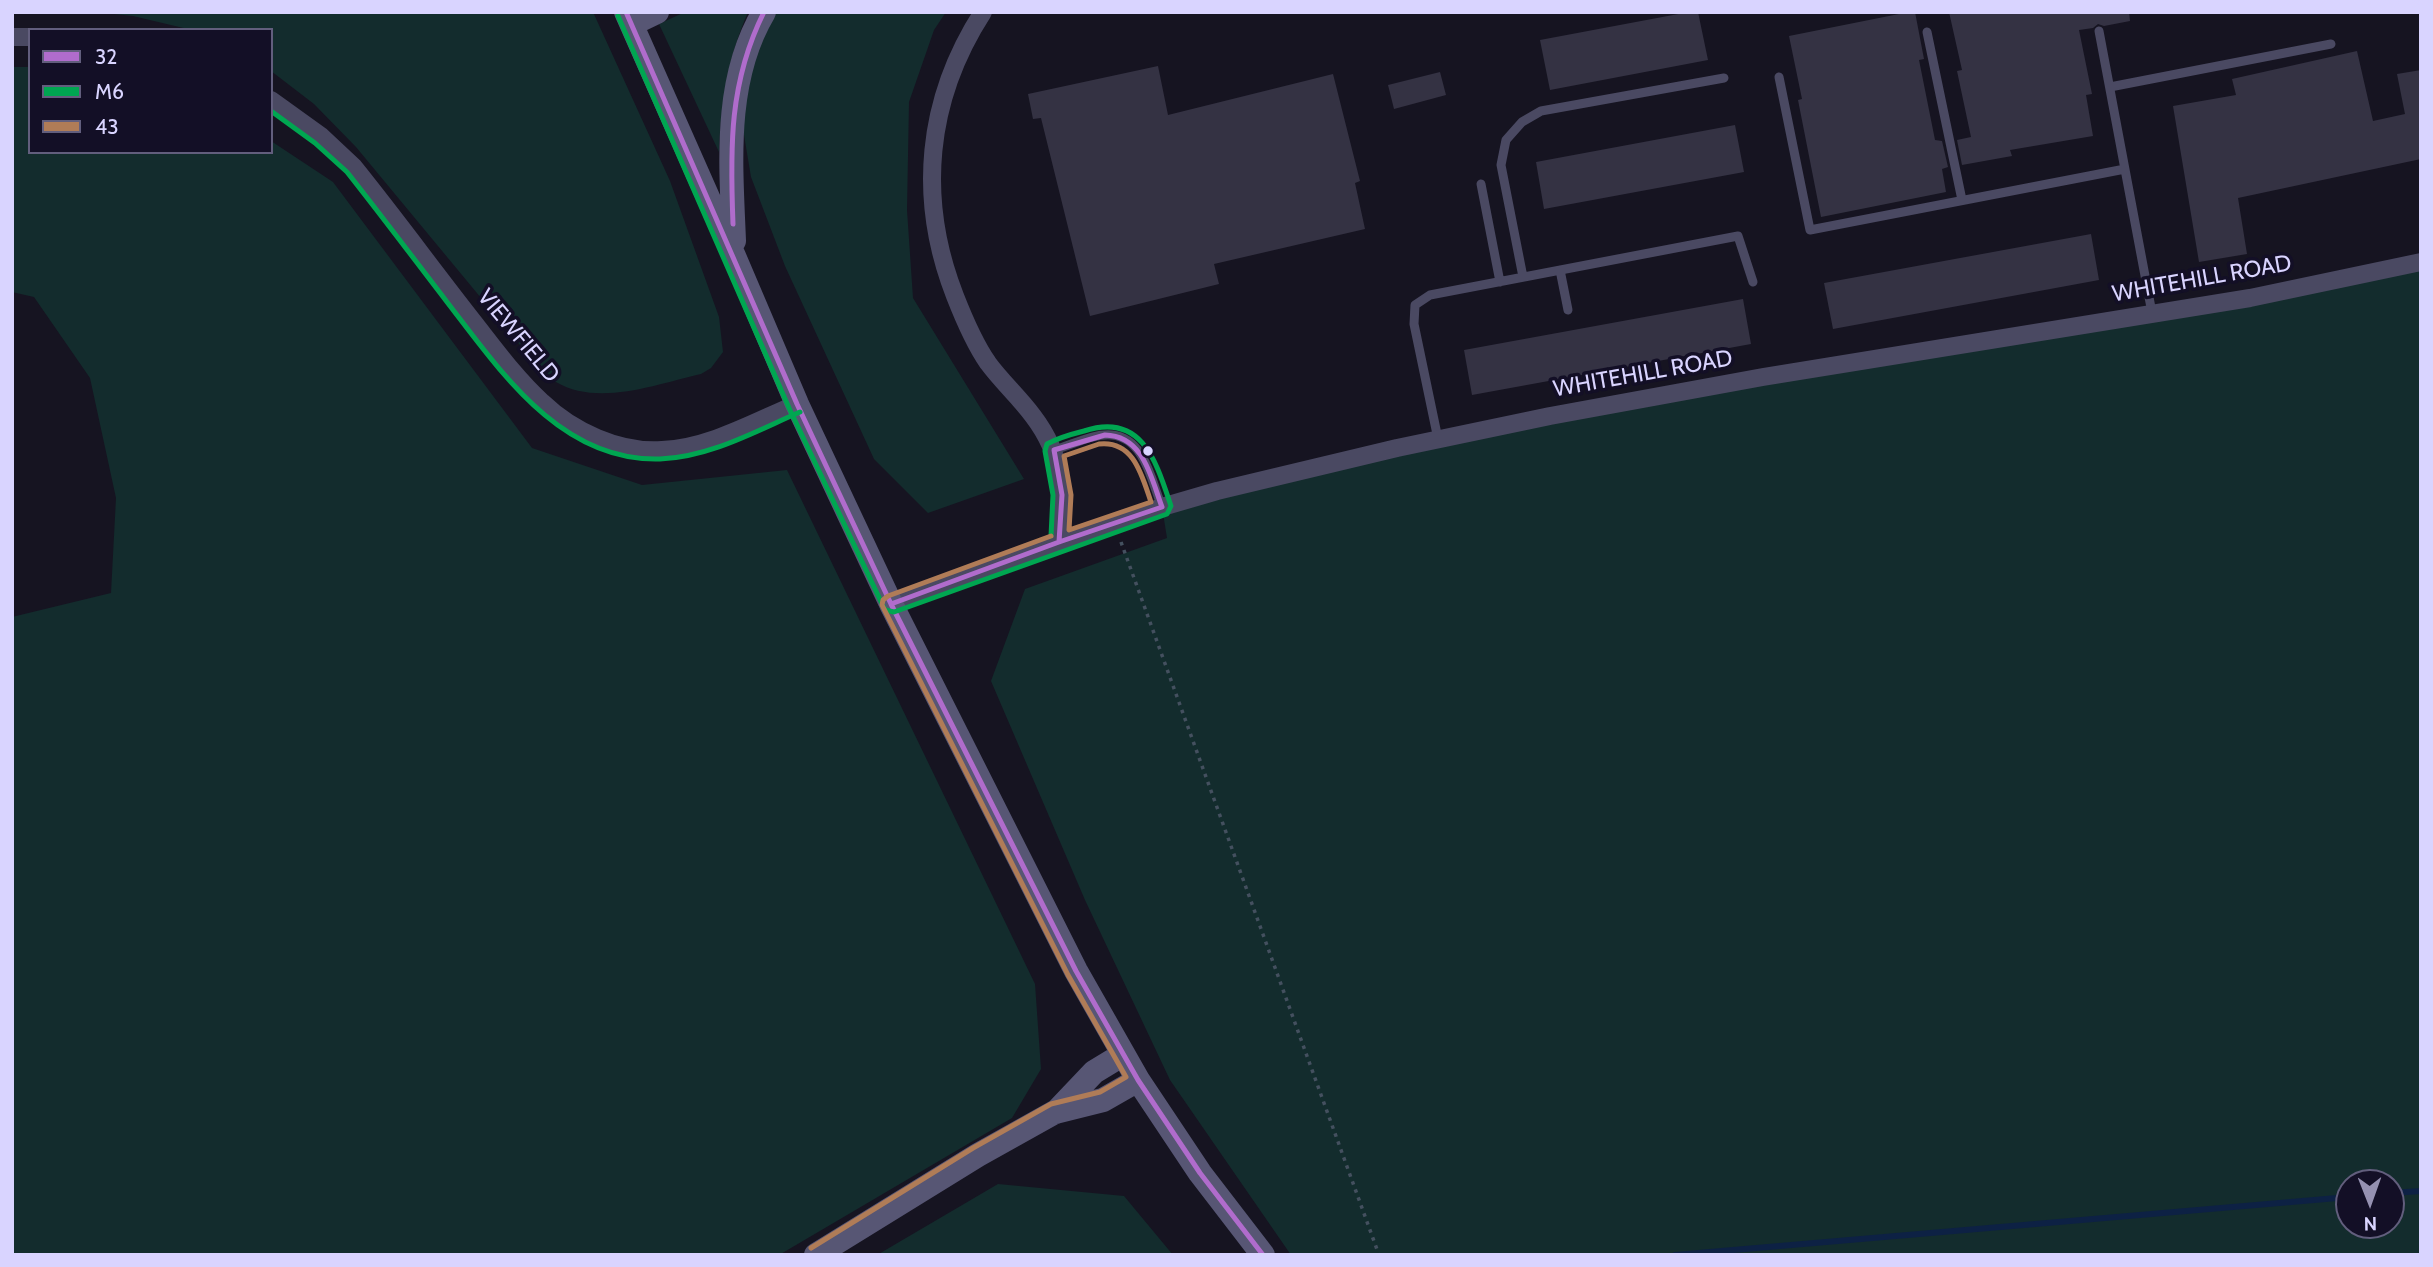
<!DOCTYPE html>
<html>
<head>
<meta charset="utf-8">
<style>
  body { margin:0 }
  #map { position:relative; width:2433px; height:1267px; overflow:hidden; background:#161421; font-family:Cabin,sans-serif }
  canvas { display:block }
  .frame { position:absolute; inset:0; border:14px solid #d9d4ff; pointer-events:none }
  .legend { position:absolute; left:28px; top:28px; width:245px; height:126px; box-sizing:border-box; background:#130f26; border:2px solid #625e7d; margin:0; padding:9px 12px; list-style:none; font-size:21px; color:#d9d4ff }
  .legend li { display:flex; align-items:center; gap:14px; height:35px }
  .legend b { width:35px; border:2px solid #625e7d }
  .north { position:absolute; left:2335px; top:1169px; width:70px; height:70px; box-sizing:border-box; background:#130f26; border:2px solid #625e7d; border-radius:50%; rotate:179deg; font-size:19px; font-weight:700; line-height:28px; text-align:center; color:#d9d4ff }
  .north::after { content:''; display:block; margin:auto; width:24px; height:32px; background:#9591b1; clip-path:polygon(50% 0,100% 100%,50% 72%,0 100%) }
</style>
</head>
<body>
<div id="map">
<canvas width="2433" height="1267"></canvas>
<div class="frame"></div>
<ul class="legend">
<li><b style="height:9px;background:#b06ccc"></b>32</li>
<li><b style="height:9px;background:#00a651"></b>M6</li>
<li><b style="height:9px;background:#b07c57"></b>43</li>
</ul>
<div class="north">N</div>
</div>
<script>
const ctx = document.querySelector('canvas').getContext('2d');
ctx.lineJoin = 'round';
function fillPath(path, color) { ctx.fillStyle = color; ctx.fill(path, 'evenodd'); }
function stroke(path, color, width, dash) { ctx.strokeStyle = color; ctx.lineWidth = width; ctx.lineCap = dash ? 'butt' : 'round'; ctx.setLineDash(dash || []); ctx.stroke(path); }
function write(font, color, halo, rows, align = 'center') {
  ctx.font = font + ' Cabin,sans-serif'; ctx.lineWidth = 7; ctx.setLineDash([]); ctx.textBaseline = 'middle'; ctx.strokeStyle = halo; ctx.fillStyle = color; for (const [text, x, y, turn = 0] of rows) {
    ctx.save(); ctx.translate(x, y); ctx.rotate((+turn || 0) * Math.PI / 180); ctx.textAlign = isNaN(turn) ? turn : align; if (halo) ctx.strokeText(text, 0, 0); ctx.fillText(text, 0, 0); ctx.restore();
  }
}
fillPath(new Path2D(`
  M95 12H593L670 181 719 317 723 352 711 368 701 374C657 384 598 407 556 382 550 379 545 373 539 368L356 147 314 104 271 71V30H192L133 16Z
  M685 12H748C728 58 721 102 719 152L659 24Z
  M764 12H946L934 30 909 102 907 210 913 298 1024 479 928 513 874 459 785 266 751 177 736 87Z
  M12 67H30V152H271V141L333 182 532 448 642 485 787 470 1035 984 1041 1069 1012 1118 779 1255H12V617L111 593 116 498 90 378 34 297 12 292Z
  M2421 262V1255H1291L1170 1080 1085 900 991 681 1025 589 1167 538 1162 507 1397 448ZM2349 1183H2391V1225H2349Z
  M998 1184 1124 1196 1173 1255H877Z`), '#132c2d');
stroke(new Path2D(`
  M2391 1193 2421 1191
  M1675 1255 2349 1197`), '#0d2144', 6);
fillPath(new Path2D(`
  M1689 12H1698L1708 60 1550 90 1540 40Z
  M1909 12H1915L1924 59 1919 60 1935 140 1942 141 1948 167 1942 169 1946 192 1821 217 1798 100 1802 99 1789 36Z
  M1949 12H2129L2130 21 2104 26 2098 24 2093 28 2079 30 2092 94 2086 95 2093 136 2010 150 2012 156 1962 165 1957 140 1971 137 1957 71 1962 70Z
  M2357 51 2373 121 2405 114 2397 74 2421 70V159L2238 198 2247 254 2199 262 2173 106 2236 95 2232 79Z
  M1158 66 1168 115 1333 74 1360 181 1355 183 1365 229 1214 264 1219 284 1090 316 1041 118 1033 119 1028 94Z
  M1440 72 1446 95 1394 109 1388 85Z
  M1735 125 1744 172 1544 209 1536 162Z
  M2091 234 2099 280 1833 329 1824 283Z
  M1743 299 1751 344 1472 395 1464 350Z`), '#343243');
stroke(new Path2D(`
  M1121 542 1379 1255`), '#44505f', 3.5, [3.5, 5]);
stroke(new Path2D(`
  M2099 31 2152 313
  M1927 32 1962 200
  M1779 77 1810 230 2125 169
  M2110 87 2331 44
  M1481 184 1500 282
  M1560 270 1568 310
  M1523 277 1501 165 1506 140 1522 122 1541 111 1724 78
  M1438 439 1414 324 1415 305 1430 295 1738 236 1753 282
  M1054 450C1072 445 1094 433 1112 435 1145 438 1152 483 1162 507`), '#4a4962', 9);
stroke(new Path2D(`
  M983 12C926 100 917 199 955 296 964 319 974 343 988 363 1002 382 1019 397 1033 416 1065 458 1063 492 1059 542
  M12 37H30
  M271 100 321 136 353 166C395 218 435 273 476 325 497 352 517 379 542 402 572 431 619 453 662 450 709 448 754 422 797 404
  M891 604 1059 542 1162 507 1217 491 1397 448 1550 416 1763 377 2250 298 2421 262`), '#4a4962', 18);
stroke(new Path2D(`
  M626 12 734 256 797 404 891 604 1076 971 1138 1080 1200 1173 1263 1255
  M632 24 657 12
  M734 241C731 164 723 81 764 12
  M1056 1112 1094 1072 1122 1055
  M816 1255 978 1155 1055 1112 1103 1100 1138 1080`), '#575674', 24);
stroke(new Path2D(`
  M626 12 797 404 891 604 1076 971 1138 1080 1200 1173 1263 1255
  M733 224C730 148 729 82 764 12
  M1105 435C1144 436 1151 478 1162 507L1059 542 1062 495 1054 450Z
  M891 604 1059 542`), '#b06ccc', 5);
stroke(new Path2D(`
  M618 16 789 408 885 610 894 612 1167 514 1171 506C1156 461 1142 412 1084 431 1072 434 1058 438 1047 444L1045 451 1053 495 1051 536
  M271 111 315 143 347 172C381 215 414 259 447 302 501 372 561 462 660 459 710 457 756 431 800 412`), '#00a651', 5);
stroke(new Path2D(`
  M1099 444C1134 440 1142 476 1151 502L1069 530 1071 495 1064 456Z
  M811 1248 973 1148 1051 1104 1100 1092 1126 1077 1068 975 882 605 883 600 888 596 1051 536`), '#b07c57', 5);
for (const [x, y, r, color] of [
  [1148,451,6,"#d9d4ff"]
]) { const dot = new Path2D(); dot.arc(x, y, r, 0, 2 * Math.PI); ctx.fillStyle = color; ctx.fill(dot); stroke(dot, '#130f26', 2.5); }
write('23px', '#d9d4ff', '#130f26', [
  ["WHITEHILL ROAD",2202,279,-10],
  ["VIEWFIELD",518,336,50],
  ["WHITEHILL ROAD",1643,374,-10]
]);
</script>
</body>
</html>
